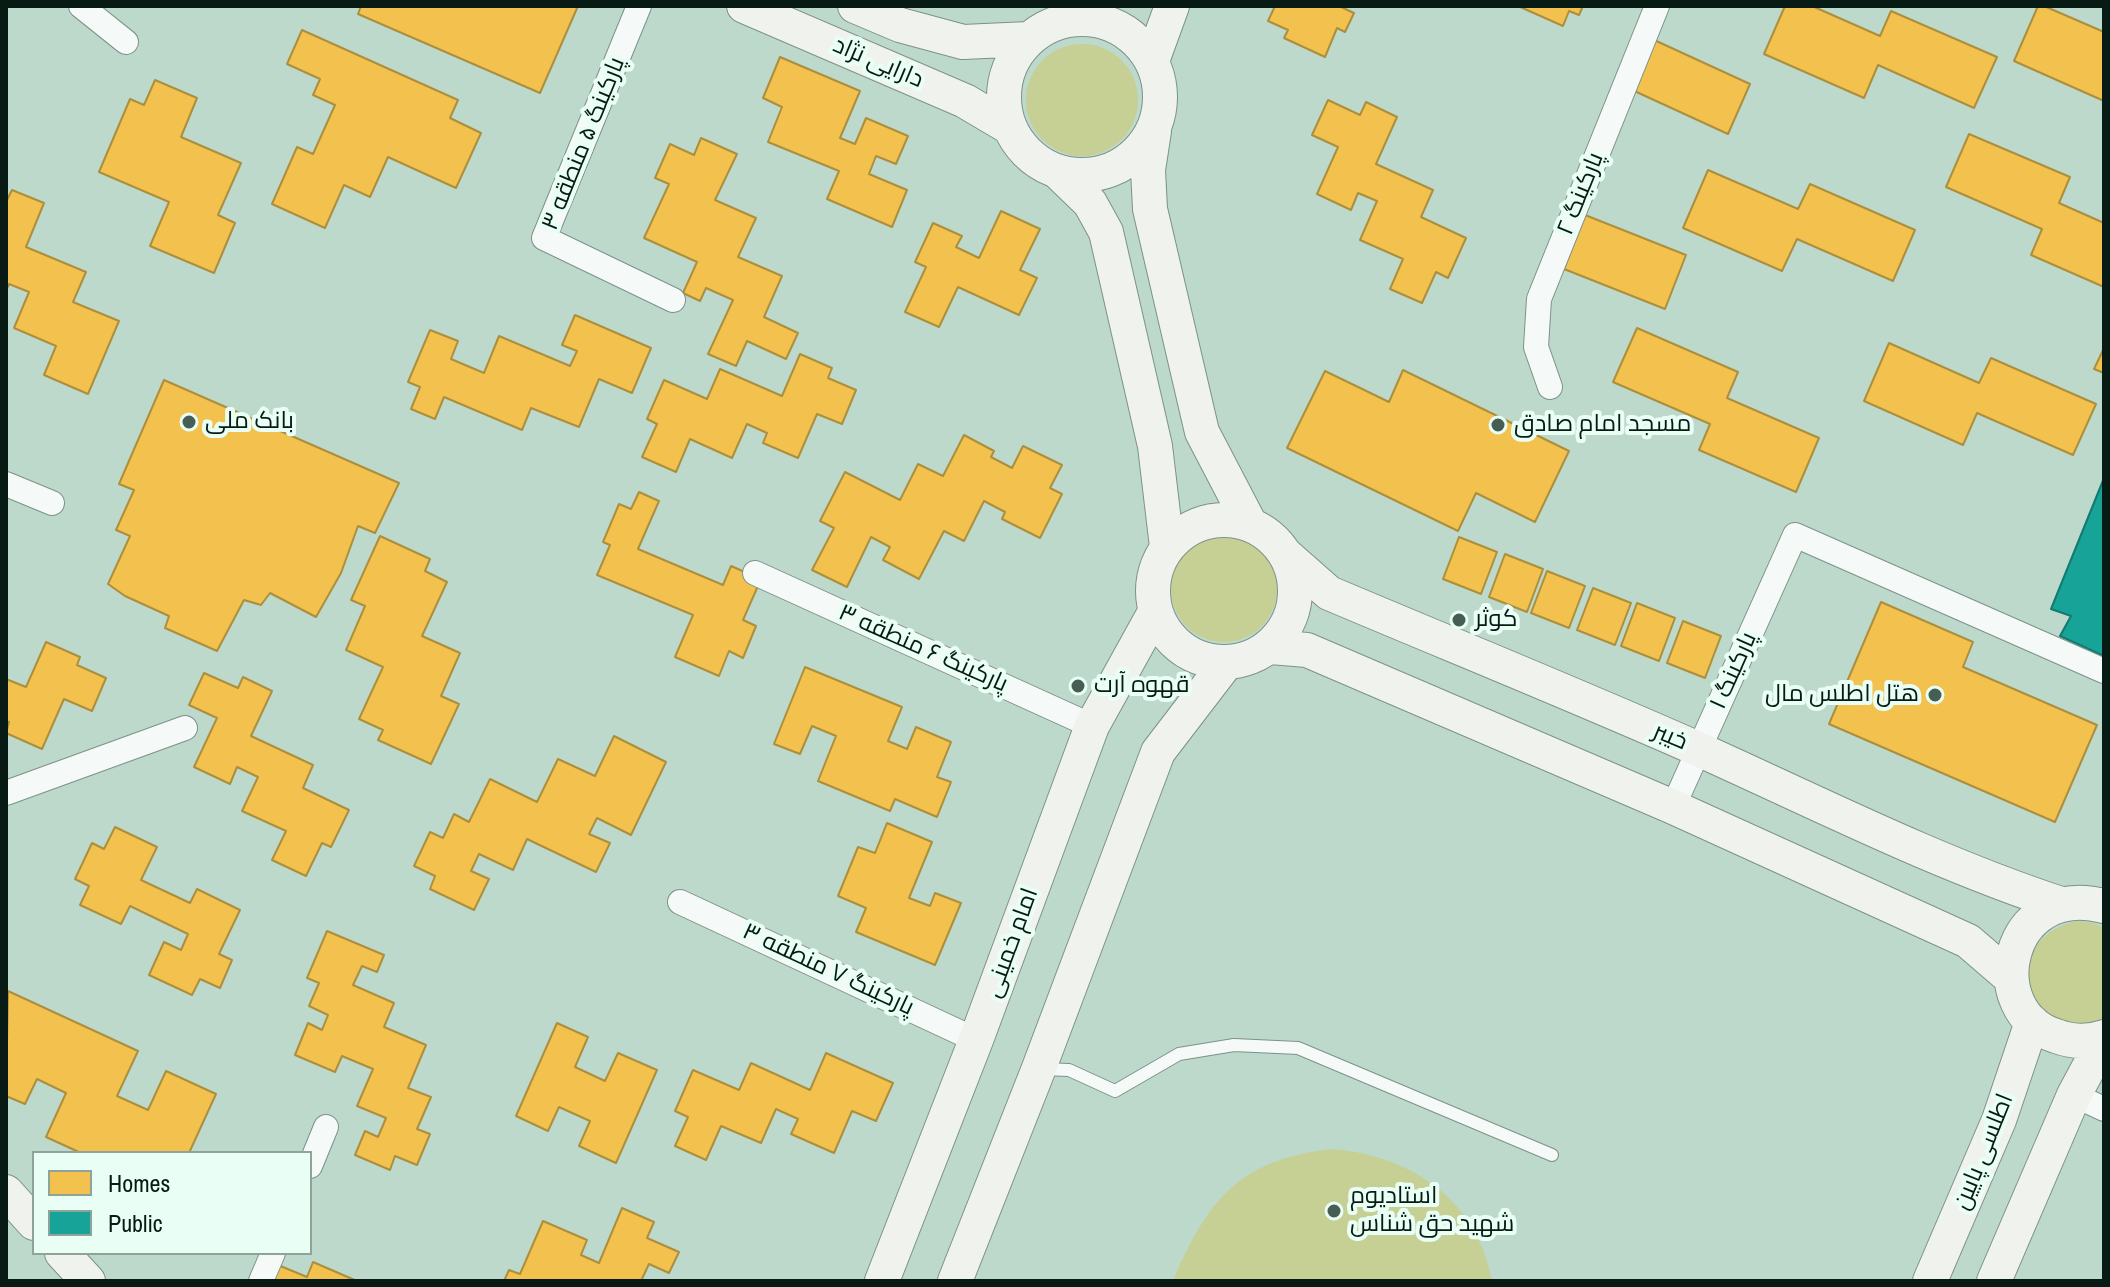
<!DOCTYPE html>
<html>
<head>
<meta charset="utf-8">
<style>
  body { margin:0 }
  #map { position:relative; width:2110px; height:1287px; overflow:hidden; background:#bdd9cc; font-family:"Archivo Narrow",sans-serif }
  canvas { display:block }
  .frame { position:absolute; inset:0; border:8px solid #071b14; pointer-events:none }
  .legend { position:absolute; left:32px; top:1151px; width:280px; height:104px; box-sizing:border-box; background:#e9fef4; border:2px solid #8fa39a; margin:0; padding:10px 14px; list-style:none; font-size:24px; color:#071b14 }
  .legend li { display:flex; align-items:center; gap:16px; height:40px }
  .legend b { width:40px; border:2px solid #8fa39a }
</style>
</head>
<body>
<div id="map">
<canvas width="2110" height="1287"></canvas>
<div class="frame"></div>
<ul class="legend">
<li><b style="height:22px;background:#f2c14e"></b>Homes</li>
<li><b style="height:22px;background:#17a398"></b>Public</li>
</ul>
</div>
<script>
const ctx = document.querySelector('canvas').getContext('2d');
ctx.lineJoin = 'round';
function fillPath(path, color) { ctx.fillStyle = color; ctx.fill(path, 'evenodd'); }
function stroke(path, color, width, dash) { ctx.strokeStyle = color; ctx.lineWidth = width; ctx.lineCap = dash ? 'butt' : 'round'; ctx.setLineDash(dash || []); ctx.stroke(path); }
function write(font, color, halo, rows, align = 'center') {
  ctx.font = font + ' "Archivo Narrow",Cairo,sans-serif'; ctx.lineWidth = 8; ctx.setLineDash([]); ctx.textBaseline = 'middle'; ctx.strokeStyle = halo; ctx.fillStyle = color; for (const [text, x, y, turn = 0] of rows) {
    ctx.save(); ctx.translate(x, y); ctx.rotate((+turn || 0) * Math.PI / 180); ctx.textAlign = isNaN(turn) ? turn : align; if (halo) ctx.strokeText(text, 0, 0); ctx.fillText(text, 0, 0); ctx.restore();
  }
}
fillPath(new Path2D(`
  M1026 100a56 56 0 1 1 112 0a56 56 0 1 1-112 0Z
  M1171 589a53 53 0 1 1 106 0a53 53 0 1 1-106 0Z
  M2077 921 2094 923 2104 928V1018C2034 1052 1990 940 2077 921Z
  M1333 1149C1412 1156 1477 1200 1492 1281H1173C1208 1199 1240 1159 1333 1149Z`), '#c6cf94');
const homes = new Path2D(`
  M361 6H578L540 93 358 14Z
  M1275 6H1339L1354 13 1345 32 1337 28 1325 57 1284 38 1288 30 1268 21Z
  M1518 6H1583L1579 15 1569 11 1563 26Z
  M1785 6H1812L1880 36 1891 11 1997 57 1974 108 1878 65 1864 98 1764 54Z
  M2038 6H2044L2104 32V101L2014 61Z
  M302 30 458 100 450 118 481 133 456 188 388 157 370 197 344 185 325 228 272 204 297 147 313 154 335 105 313 95 320 79 287 64Z
  M1652 39 1750 84 1728 134 1630 89Z
  M780 57 860 91 840 138 855 144 866 118 908 136 896 164 876 156 869 174 907 190 892 227 827 199 839 171 768 142 782 107 763 98Z
  M155 80 197 98 181 137 241 163 218 215 235 223 214 273 150 246 169 202 99 172 130 99 144 105Z
  M1328 100 1360 115 1366 102 1397 117 1376 164 1433 190 1421 217 1466 238 1448 278 1436 272 1422 303 1390 289 1403 259 1360 240 1377 201 1358 193 1351 210 1317 194 1338 147 1312 135Z
  M1969 134 2070 177 2059 203 2104 223V287L2031 255 2042 229 1946 187Z
  M701 138 737 154 715 200 756 218 738 257 782 276 764 317 798 333 786 359 747 341 736 366 708 354 733 300 706 288 700 301 683 293 697 262 644 238 669 184 655 178 670 144 694 155Z
  M1708 170 1798 209 1810 184 1915 230 1893 281 1797 239 1782 271 1683 228Z
  M12 190 44 203 26 247 86 272 73 302 119 321 88 394 44 375 56 346 14 328 29 292 9 284 6 291V202Z
  M1001 211 1040 229 1020 270 1037 278 1019 315 958 287 939 327 905 312 926 267 915 262 933 223 962 236 956 247 979 258Z
  M1585 215 1686 255 1665 309 1564 269Z
  M575 315 651 348 632 393 599 379 579 427 531 408 522 430 444 397 435 419 411 409 420 387 408 382 430 330 458 341 451 359 484 373 499 336 570 366 577 351 562 345Z
  M1637 328 1738 372 1727 398 1819 438 1796 492 1699 450 1710 424 1613 382Z
  M1889 343 1979 383 1991 358 2096 404 2073 455 1977 413 1963 445 1864 401Z
  M2104 348V373L2094 369Z
  M800 354 832 368 828 378 856 390 842 424 817 414 798 458 763 443 767 433 747 424 732 458 690 439 676 472 642 457 657 424 647 419 664 380 707 399 720 369 782 396Z
  M1403 370 1569 451 1535 522 1476 493 1458 531 1287 448 1325 371 1389 402Z
  M164 380 399 483 375 533 358 526 341 573 316 617 270 593 261 605 244 600 217 651 165 628 169 616 125 596 108 584 130 536 116 530 134 490 119 484Z
  M964 435 994 451 991 457 1012 468 1023 446 1062 465 1050 488 1062 494 1040 538 1002 519 1005 512 984 501 964 541 944 531 919 579 883 560 890 547 871 537 847 587 812 570 834 528 820 521 845 472 900 500 918 464 943 476Z
  M639 492 659 501 638 549 723 585 731 566 761 579 743 620 756 626 743 658 729 651 719 676 675 657 693 615 597 575 610 545 603 542 619 504 631 509Z
  M380 536 430 559 425 571 447 582 422 636 460 653 441 696 459 704 431 764 378 740 383 730 359 719 383 667 346 650 365 606 351 600Z
  M1459 537 1497 552 1481 594 1443 579Z
  M1505 554 1543 569 1527 612 1489 597Z
  M1547 571 1585 586 1569 628 1531 613Z
  M1593 588 1631 603 1615 645 1577 630Z
  M1881 602 1973 642 1963 667 2097 725 2055 822 1829 724Z
  M1637 603 1675 618 1659 661 1621 646Z
  M1683 621 1721 636 1705 678 1667 663Z
  M46 642 80 657 77 665 106 678 92 711 64 699 42 749 6 733 9 722 6 721V679L26 687Z
  M805 667 902 707 888 741 907 749 916 727 951 742 937 777 951 782 937 817 895 799 890 811 818 781 836 736 812 726 800 754 774 744Z
  M204 673 238 688 243 677 272 691 251 736 313 765 303 788 349 810 331 847 322 843 306 876 272 860 286 831 242 811 258 777 237 767 230 784 194 767 217 718 189 705Z
  M614 736 666 762 631 835 597 818 589 834 610 843 596 872 527 839 513 870 479 854 471 871 489 879 474 910 430 889 435 876 414 866 430 832 443 838 454 814 469 822 490 779 537 802 558 759 595 776Z
  M887 823 932 842 909 898 930 906 935 893 961 903 935 965 856 932 866 908 838 896 858 847 875 853Z
  M115 827 157 847 141 880 190 903 197 889 240 910 219 954 232 960 220 988 200 979 192 995 149 975 164 942 181 950 188 934 130 906 121 924 80 905 89 886 75 879 92 843 104 849Z
  M327 931 384 955 377 972 362 966 353 985 394 1003 384 1027 426 1045 408 1088 431 1097 417 1129 430 1134 417 1165 395 1156 390 1170 355 1155 365 1131 378 1137 386 1118 357 1106 373 1069 342 1056 335 1072 295 1055 308 1023 322 1030 328 1015 309 1006 319 983 307 978Z
  M8 991 138 1051 117 1096 148 1110 166 1071 216 1094 189 1153H81L46 1137 66 1093 37 1079 25 1104 6 1096Z
  M557 1023 588 1037 575 1067 605 1081 618 1053 657 1070 616 1163 579 1146 590 1121 559 1107 548 1131 516 1116Z
  M826 1053 893 1083 876 1121 852 1111 834 1153 791 1134 798 1119 776 1109 761 1143 721 1126 706 1160 675 1146 688 1117 675 1111 693 1070 739 1090 751 1063 810 1090Z
  M622 1208 654 1222 647 1238 679 1252 669 1273 649 1264 641 1281H504L509 1270 520 1274 543 1221 587 1240 581 1255 599 1263Z
  M313 1262 357 1281H271L278 1265 307 1277Z`);
fillPath(homes, '#f2c14e');
stroke(homes, '#ac8f3d', 2);
const public = new Path2D(`
  M2104 478V656L2060 636 2071 616 2051 609Z`);
fillPath(public, '#17a398');
stroke(public, '#127a70', 2);
const lane = new Path2D(`
  M1042 1069 1069 1070 1115 1091 1179 1054 1234 1045 1298 1048 1552 1155`);
const street = new Path2D(`
  M81 6 126 42
  M639 6 544 238 673 300
  M1550 387 1536 347 1539 299 1657 6
  M6 484 52 503
  M755 573 1092 726
  M6 793 185 728
  M1673 807 1795 535 2104 671
  M680 902 976 1040
  M2074 1095 2104 1109
  M310 1166 326 1127
  M261 1281 273 1253`);
const secondary = new Path2D(`
  M744 6 965 101 1009 127
  M855 6 900 25 963 42 1029 39
  M1004 97a78 78 0 1 1 156 0a78 78 0 1 1-156 0Z
  M1152 61 1172 6
  M1154 131 1148 170 1150 209 1202 432 1250 524
  M1058 172 1090 203 1106 232 1155 446 1167 547
  M1153 591a71 71 0 1 1 142 0a71 71 0 1 1-142 0Z
  M1287 556 1329 593C1452 645 1576 695 1698 749 1818 803 1936 863 2061 904
  M1271 647 1307 650 1673 807 1968 941 2011 978
  M2104 906C2005 881 1980 1012 2056 1036 2072 1042 2087 1043 2104 1037
  M6 1192 34 1223
  M62 1253 88 1281
  M882 1281 976 1040 1092 726 1155 612
  M955 1281 1039 1068 1158 752 1227 662
  M1930 1281 1999 1120 2032 1022
  M1994 1281 2074 1095 2089 1067 2104 1047`);
stroke(lane, '#7c9288', 14);
stroke(street, '#7c9288', 26);
stroke(secondary, '#7c9288', 36);
stroke(lane, '#f5f9f7', 12);
stroke(street, '#f5f9f7', 24);
stroke(secondary, '#f0f2ee', 34);
for (const [x, y, r, color] of [
  [189,422,8,"#475e54"],
  [1498,425,8,"#475e54"],
  [1459,620,8,"#475e54"],
  [1078,686,8,"#475e54"],
  [1935,695,8,"#475e54"],
  [1334,1211,8,"#475e54"]
]) { const dot = new Path2D(); dot.arc(x, y, r, 0, 2 * Math.PI); ctx.fillStyle = color; ctx.fill(dot); stroke(dot, '#e9fef4', 3); }
write('24px', '#071b14', '#e9fef4', [
  ["دارایی نژاد",878,63,23],
  ["پارکینگ ۵ منطقه ۳",584,144,-68],
  ["پارکینگ ۲",1581,194,-68],
  ["پارکینگ ۶ منطقه ۳",923,649,24],
  ["پارکینگ ۱",1734,671,-66],
  ["خیبر",1670,737,23],
  ["امام خمینی",1012,943,-70],
  ["پارکینگ ۷ منطقه ۳",828,970,25],
  ["اطلسی پایین",1984,1152,-68]
]);
write('24px', '#071b14', '#e9fef4', [
  ["بانک ملی",205,422],
  ["مسجد امام صادق",1514,425],
  ["کوثر",1475,620],
  ["قهوه آرت",1094,686],
  ["هتل اطلس مال",1919,695,"right"],
  ["استادیوم",1350,1197],
  ["شهید حق شناس",1350,1225]
], 'left');
</script>
</body>
</html>
